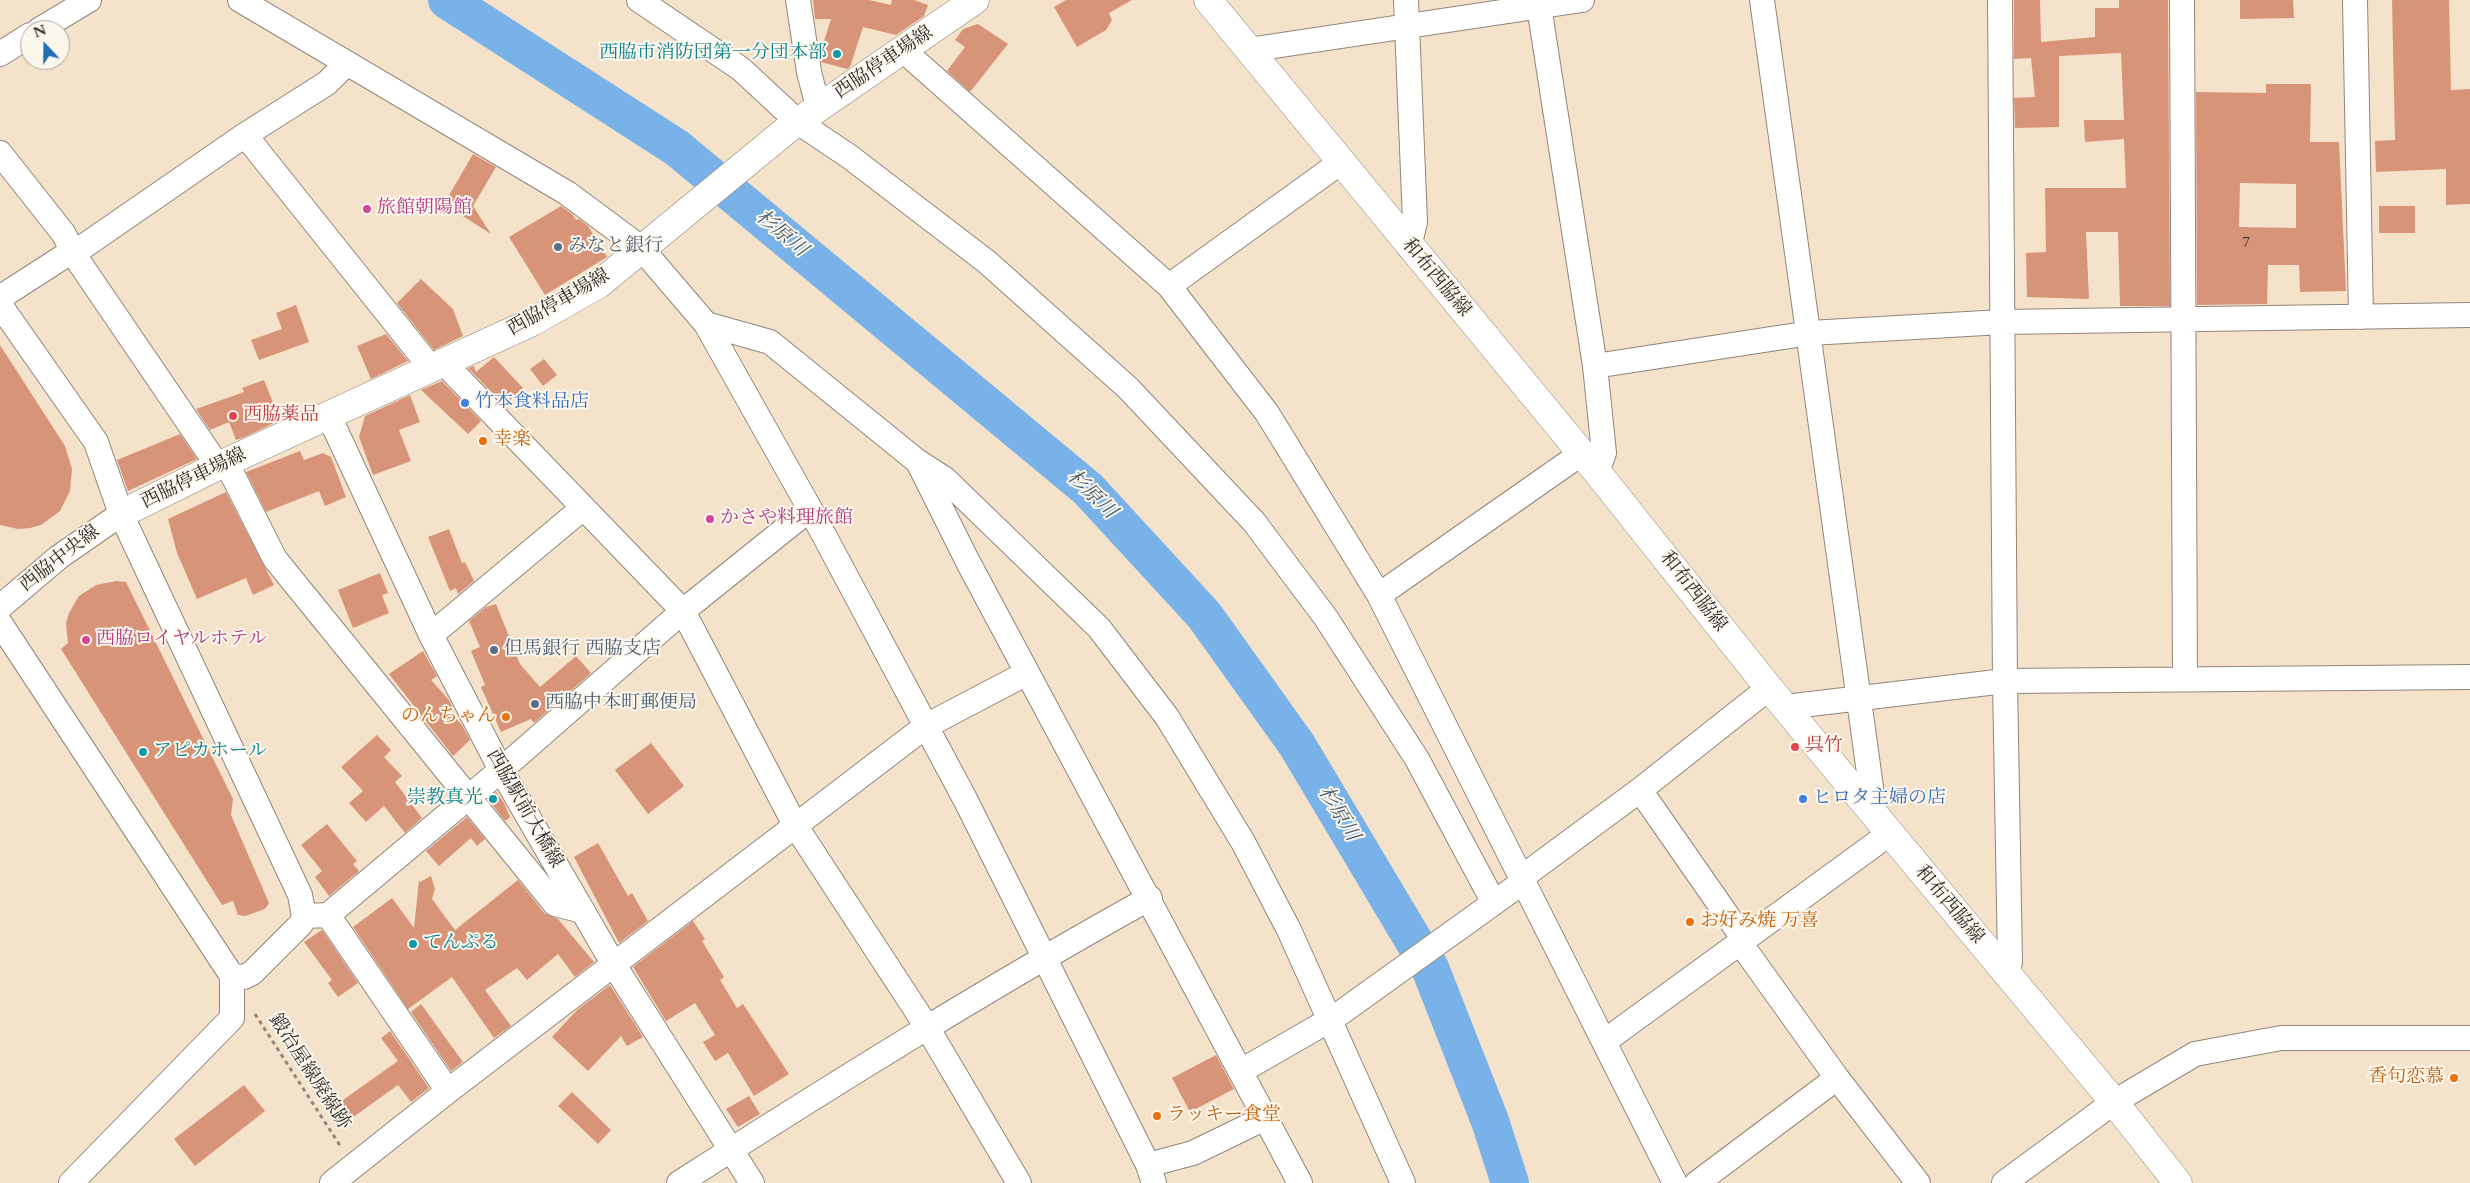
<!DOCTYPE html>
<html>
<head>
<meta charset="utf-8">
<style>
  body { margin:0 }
  #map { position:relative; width:2470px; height:1183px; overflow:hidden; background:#f5e2ca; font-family:Cardo,serif }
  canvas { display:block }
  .north { position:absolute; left:20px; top:20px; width:50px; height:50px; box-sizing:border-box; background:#fbf7ec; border:1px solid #a8a59f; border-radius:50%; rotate:339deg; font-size:14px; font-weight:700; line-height:20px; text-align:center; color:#2b2b2b }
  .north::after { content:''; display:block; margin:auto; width:18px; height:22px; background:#1f6fb2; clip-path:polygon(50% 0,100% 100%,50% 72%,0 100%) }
</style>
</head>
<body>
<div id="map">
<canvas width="2470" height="1183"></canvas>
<div class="north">N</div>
</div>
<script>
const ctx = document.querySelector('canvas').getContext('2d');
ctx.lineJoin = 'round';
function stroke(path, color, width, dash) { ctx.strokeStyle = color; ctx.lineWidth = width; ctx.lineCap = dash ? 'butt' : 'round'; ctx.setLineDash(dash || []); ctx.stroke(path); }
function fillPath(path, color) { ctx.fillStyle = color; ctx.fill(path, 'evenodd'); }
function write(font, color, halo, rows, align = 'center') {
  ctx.font = font + ' Cardo,"Noto Serif JP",serif'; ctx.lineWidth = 4; ctx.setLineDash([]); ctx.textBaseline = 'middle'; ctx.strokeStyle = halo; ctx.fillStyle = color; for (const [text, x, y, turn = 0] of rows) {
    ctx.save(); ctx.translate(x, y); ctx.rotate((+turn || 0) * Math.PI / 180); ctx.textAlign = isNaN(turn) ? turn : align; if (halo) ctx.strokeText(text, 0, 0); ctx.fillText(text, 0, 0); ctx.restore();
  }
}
stroke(new Path2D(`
  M447 0 677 148 1088 489 1204 615 1297 745 1430 968 1490 1121 1510 1183`), '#78b2e8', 38);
fillPath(new Path2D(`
  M813 0H869L891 5 892 0H914L928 5 924 16 896 35 863 27 850 67 847 69 821 62 820 54 831 19H815Z
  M1066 0H1132L1109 13 1112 20 1106 30 1077 47 1054 7Z
  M2014 0H2040L2041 42 2095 37V8H2119V0H2168L2170 306H2120L2118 232H2086L2089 299 2027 297 2026 253 2046 252 2045 188H2126L2124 139 2085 142 2084 120H2124L2121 53 2059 56V127L2015 128 2014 98 2035 97 2031 58 2014 59Z
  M2240 0H2293L2294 18 2240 19Z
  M2392 0H2449L2451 90 2470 89V204L2446 205V169L2376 172 2375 141 2395 140Z
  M978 24 1008 44 970 92 947 71 965 47 955 40 963 29Z
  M2266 84H2311L2310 142H2339L2346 291 2300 292 2299 265H2268L2267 304 2197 305 2196 92 2266 93ZM2240 183 2296 184V228L2239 227Z
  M473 154 496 167 473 206 491 234 444 204Z
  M561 206 572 214 576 220 579 219 588 226 607 257 545 295 509 237Z
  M2379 206H2415V233H2379Z
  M421 279 453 309 463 336 434 350 397 303Z
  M296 305 309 342 259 360 251 340 282 329 276 313Z
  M386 334 408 361 371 379 357 346Z
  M0 345 65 446 72 469 70 491 60 511 41 525 30 528 18 529 0 525Z
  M494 357 523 388 510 400 505 394 500 401 468 368 474 366 476 372Z
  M544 359 557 375 543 386 530 369Z
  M264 380 280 420 245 437 236 440 229 422 210 430 196 409 244 392 242 388Z
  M442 381 481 421 468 434 421 390Z
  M410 395 420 422 399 430 411 461 373 475 359 437 365 416Z
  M180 434 197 459 128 491 117 460Z
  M300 451 304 460 323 453 331 457 346 497 325 506 319 491 266 512 246 472Z
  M226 492 274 585 253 595 246 578 197 599 177 553 168 519Z
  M449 529 462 563 465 562 474 581 458 594 456 588 450 591 428 537Z
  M380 573 388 593 382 595 389 613 353 628 338 590Z
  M116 581 126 582 233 799 231 815 269 903 265 909 245 916 238 915 233 901 222 905 61 649 68 643 66 623 69 613 79 596 96 585Z
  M496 604 520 664 540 687 576 656 591 673 534 723 531 719 501 732 481 687 485 685 471 651 480 647 469 621 486 607Z
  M423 651 437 676 431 680 449 700 454 710 451 713 462 725 470 740 453 756 389 674Z
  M377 735 391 750 384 757 402 776 395 782 422 818 405 833 384 806 366 822 349 803 363 791 341 767Z
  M651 743 684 786 648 814 615 770Z
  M496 792 504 803 510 817 505 821 488 799Z
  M467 817 485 839 477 846 471 838 439 866 426 851Z
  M327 824 357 861 353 864 359 871 329 896 315 877 322 871 301 845Z
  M598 843 628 896 632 893 648 921 619 943 574 857Z
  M431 876 435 889 432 899 455 930 518 880 544 913 558 919 594 962 575 977 558 954 527 980 517 968 485 990 511 1026 494 1038 452 977 408 1009 353 927 392 898 414 928 419 880 420 882Z
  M693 921 705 939 702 941 724 977 720 980 737 1008 743 1004 789 1074 754 1096 728 1053 715 1061 703 1042 715 1035 695 1003 666 1021 633 967Z
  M322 930 358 983 338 997 328 983 332 980 304 942Z
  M610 985 643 1037 627 1046 621 1036 588 1071 552 1037 577 1010Z
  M421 1004 463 1062 451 1071 411 1012Z
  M390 1031 429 1088 411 1102 398 1085 352 1118 340 1102 398 1061 381 1038Z
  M1216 1055 1234 1089 1190 1112 1172 1078Z
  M244 1085 265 1111 195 1166 174 1139Z
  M572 1092 611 1130 598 1144 558 1106Z
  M749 1096 760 1114 738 1127 726 1109Z`), '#d89479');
const minor = new Path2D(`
  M240 0 567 193 641 248 706 324 770 342 917 461 945 479 1099 628 1167 717 1243 842 1289 930 1403 1183
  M639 0 741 69 798 122 850 157 987 262 1128 388 1254 522 1326 618 1417 759 1494 903
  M798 0 809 72 818 107
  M1406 0 1415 222 1409 247
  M1538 0 1595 366 1604 453 1597 472
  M1762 0 1871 787 1865 804
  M2000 0 2005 681 2010 962 2006 975
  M2182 0 2185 679
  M2355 0 2361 317
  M39 30 89 0
  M1248 50 1582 0
  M904 51 1169 286 1267 413 1379 595 1675 1183
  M0 54 30 35
  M245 135 432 369
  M0 153 63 233 79 262 218 466
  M1169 286 1341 162
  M0 300 7 293 63 257 74 253 245 135 327 83 347 63
  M0 305 96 442 121 514 300 895 304 916 301 924 252 973 244 977 232 976
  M706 324 810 509 965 799 1148 1165 1154 1183
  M444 363 683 611 795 825 927 1027 1019 1183
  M1595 366 1810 333 2002 322 2470 315
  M329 416 431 635 501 770 614 965 752 1183
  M226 462 275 559 555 904 583 911
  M918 462 968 562 1300 1183
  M1379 595 1582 453
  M0 607 59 557 121 514
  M0 623 232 976V1018L71 1183
  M431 635 583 508
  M1785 707 2005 681 2470 677
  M1640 790 1745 941
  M328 915 448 1091
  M304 916 328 915 501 770 683 611 810 509
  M1741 944 1837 1078 1918 1183
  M1605 1041 1889 834
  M1241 1071 1335 1017 1516 887 1529 872 1640 790 1769 688
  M1148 1165 1193 1153 1265 1118
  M332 1183 448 1091 926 726 1027 673
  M679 1183C834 1084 989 987 1150 898
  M1697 1183 1837 1078
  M2004 1183 2114 1102 2195 1054 2281 1038H2470`);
const major = new Path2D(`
  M1208 0 1597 472 1769 688 2114 1102 2178 1183
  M121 514 218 466 532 322 599 284 789 128 975 0`);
stroke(minor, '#90867a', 26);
stroke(major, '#90867a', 29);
stroke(new Path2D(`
  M255 1014 341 1147`), '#90867a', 3, [4, 4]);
stroke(minor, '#fff', 24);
stroke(major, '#fff', 28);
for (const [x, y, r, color] of [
  [837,54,5,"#0f9aa8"],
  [367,209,5,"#d1479c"],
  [558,247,5,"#5c6f8a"],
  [465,403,5,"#3f7fe0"],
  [233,416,5,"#e0444e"],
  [483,441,5,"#e8710a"],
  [710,519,5,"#d1479c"],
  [86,640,5,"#d1479c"],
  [494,650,5,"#5c6f8a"],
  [535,704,5,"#5c6f8a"],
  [506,717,5,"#e8710a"],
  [1795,747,5,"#e0444e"],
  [143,752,5,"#0f9aa8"],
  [493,799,5,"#0f9aa8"],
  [1803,799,5,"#3f7fe0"],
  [1690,922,5,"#e8710a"],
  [413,944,5,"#0f9aa8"],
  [2454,1078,5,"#e8710a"],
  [1157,1116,5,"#e8710a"]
]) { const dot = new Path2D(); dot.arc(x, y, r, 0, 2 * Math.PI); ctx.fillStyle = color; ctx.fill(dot); stroke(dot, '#fbf7ec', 2); }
write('16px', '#56453e', null, [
  ["7",2246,243]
]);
write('19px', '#0d838f', '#fbf7ec', [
  ["西脇市消防団第一分団本部",827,54],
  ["アピカホール",153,752,"left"],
  ["崇教真光",483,799],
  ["てんぷる",423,944,"left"]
], 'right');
write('19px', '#2b2b2b', '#fbf7ec', [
  ["西脇停車場線",884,63,-34],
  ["和布西脇線",1436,278,50],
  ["西脇停車場線",559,303,-30],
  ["西脇停車場線",194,479,-26],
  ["西脇中央線",60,559,-38],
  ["和布西脇線",1693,592,52],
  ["西脇駅前大橋線",524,809,60],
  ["和布西脇線",1949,905,50],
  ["鍛冶屋線廃線跡",309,1072,57]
]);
write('19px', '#b23c85', '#fbf7ec', [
  ["旅館朝陽館",377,209],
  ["かさや料理旅館",720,519],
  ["西脇ロイヤルホテル",96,640]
], 'left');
write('19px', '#4e5e75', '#fbf7ec', [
  ["みなと銀行",568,247],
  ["但馬銀行 西脇支店",504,650],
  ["西脇中本町郵便局",545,704]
], 'left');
write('19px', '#366cbe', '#fbf7ec', [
  ["竹本食料品店",475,403],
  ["ヒロタ主婦の店",1813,799]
], 'left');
write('19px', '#be3a42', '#fbf7ec', [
  ["西脇薬品",243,416],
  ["呉竹",1805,747]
], 'left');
write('19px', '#c56008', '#fbf7ec', [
  ["幸楽",493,441],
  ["のんちゃん",496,717,"right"],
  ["お好み焼 万喜",1700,922],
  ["香句恋慕",2444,1078,"right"],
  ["ラッキー食堂",1167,1116]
], 'left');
write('italic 20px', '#465a6d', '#fbf7ec', [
  ["杉原川",781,234,40],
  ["杉原川",1091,495,44],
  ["杉原川",1338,814,59]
]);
</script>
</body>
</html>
